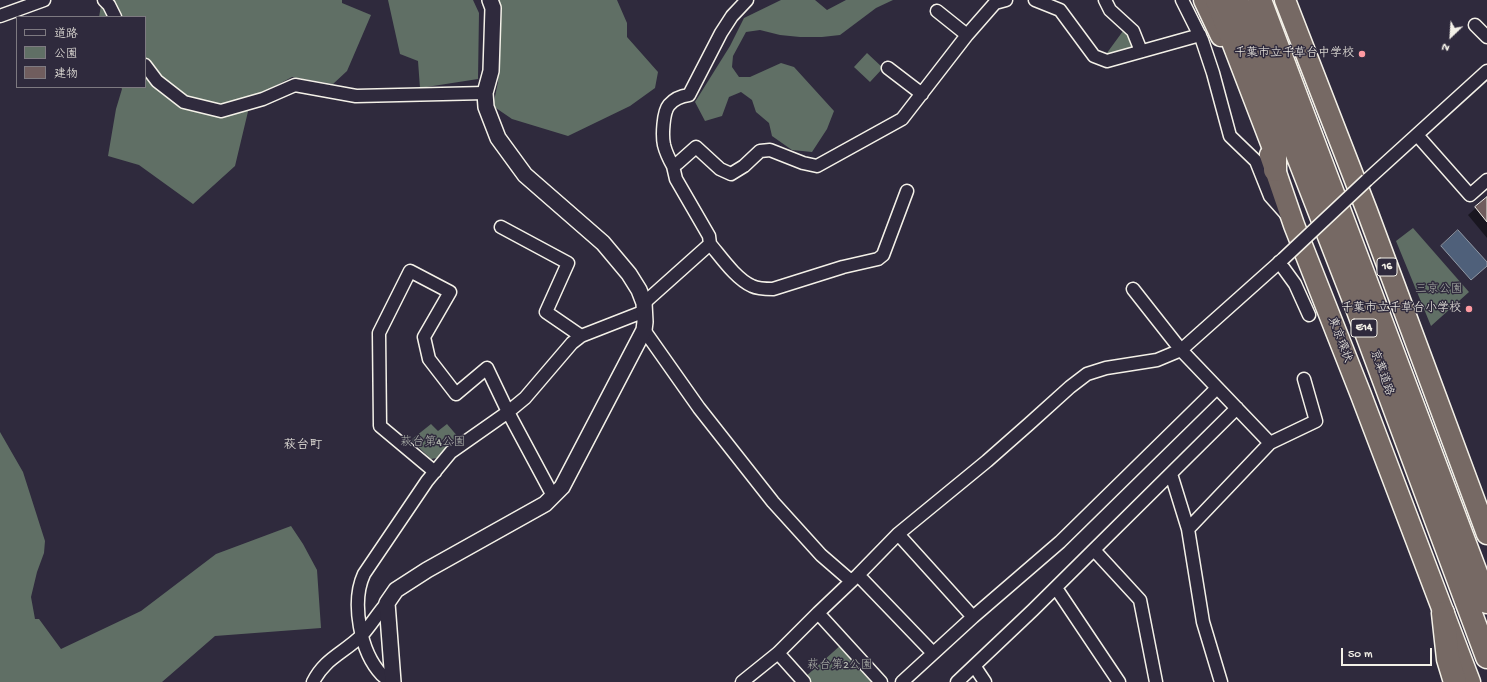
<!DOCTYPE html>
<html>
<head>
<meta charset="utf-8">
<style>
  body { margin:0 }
  #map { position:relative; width:1487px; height:682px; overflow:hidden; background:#2f2a3d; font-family:"Gochi Hand","Klee One",sans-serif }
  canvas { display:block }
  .legend { position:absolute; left:16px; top:16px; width:130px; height:72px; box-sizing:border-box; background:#2f2a3d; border:1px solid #7e7a81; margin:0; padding:5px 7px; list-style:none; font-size:12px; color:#f4f1e8 }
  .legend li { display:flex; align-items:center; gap:8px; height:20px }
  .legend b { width:20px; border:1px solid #7e7a81 }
  .north { position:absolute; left:1431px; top:16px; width:40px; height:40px; -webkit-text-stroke:3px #2f2a3d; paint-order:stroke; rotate:205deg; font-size:11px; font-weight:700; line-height:16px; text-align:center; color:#f4f1e8 }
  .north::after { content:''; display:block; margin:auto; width:14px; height:18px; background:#f4f1e8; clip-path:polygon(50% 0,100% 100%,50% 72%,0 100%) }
  .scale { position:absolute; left:1341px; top:648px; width:91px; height:18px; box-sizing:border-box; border:2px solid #f4f1e8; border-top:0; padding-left:5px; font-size:12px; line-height:14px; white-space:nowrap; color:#f4f1e8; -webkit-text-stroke:3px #2f2a3d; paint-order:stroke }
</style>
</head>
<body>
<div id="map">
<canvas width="1487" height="682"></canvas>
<ul class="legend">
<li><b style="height:5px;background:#2f2a3d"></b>道路</li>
<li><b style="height:11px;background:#606f65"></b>公園</li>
<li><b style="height:11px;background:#705d5e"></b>建物</li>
</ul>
<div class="north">N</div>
<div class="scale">50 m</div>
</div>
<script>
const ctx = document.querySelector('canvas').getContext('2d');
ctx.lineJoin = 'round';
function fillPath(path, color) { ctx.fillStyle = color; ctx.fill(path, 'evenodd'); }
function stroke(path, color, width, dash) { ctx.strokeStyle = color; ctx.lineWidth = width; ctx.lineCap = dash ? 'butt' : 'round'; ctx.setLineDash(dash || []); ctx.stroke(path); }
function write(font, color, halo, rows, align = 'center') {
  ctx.font = font + ' "Gochi Hand","Klee One",sans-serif'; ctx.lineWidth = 3; ctx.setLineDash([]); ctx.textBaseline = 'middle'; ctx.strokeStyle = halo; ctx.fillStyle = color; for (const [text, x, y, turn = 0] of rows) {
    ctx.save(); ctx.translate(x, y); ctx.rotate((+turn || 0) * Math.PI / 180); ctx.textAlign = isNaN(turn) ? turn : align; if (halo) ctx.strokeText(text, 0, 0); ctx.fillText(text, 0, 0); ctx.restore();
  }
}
fillPath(new Path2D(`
  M102 0H342V3L371 15 347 71 333 84 292 77 251 99 235 166 193 204 139 165 108 156 116 109 122 89 121 87H145V17H99Z
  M388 0H473L479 13 478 79 420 88 418 61 400 54Z
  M491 0H617L627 23V37L658 72 655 88 630 106 568 136 512 119 493 106 498 82 500 27Z
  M781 0H815L827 10 846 0H893L876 8 840 35 822 37H800L780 35 760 30 746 32 733 56 732 67 739 77H750L781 63 794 67 834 111 827 129 812 152 792 150 772 136 769 123 756 112 752 100 741 92 729 97 722 116 705 121 695 102 730 46 744 18Z
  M1123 31 1132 39 1136 49 1104 57Z
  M867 53 883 68 870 82 854 67Z
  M1413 228 1469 292 1431 326 1396 241Z
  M431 424 438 431 447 424 459 438 437 458 431 459 411 440Z
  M0 432 23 472 45 541 44 553 37 572 31 597 35 619H39L61 649 141 611 216 554 291 526 303 544 317 570 321 628 215 636 162 682H0Z
  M842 644 877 682H809L804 678Z`), '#606f65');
const water = new Path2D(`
  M1458 230 1487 262V266L1471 280 1441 246Z`);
fillPath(water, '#4f607a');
stroke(water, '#919aa6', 1);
fillPath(new Path2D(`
  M1487 198V238L1468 215Z`), '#0007');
const building = new Path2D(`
  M1487 197V222L1475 207Z`);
fillPath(building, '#705d5e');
stroke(building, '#f4f1e8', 1);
const minor = new Path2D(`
  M104 0 109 5 115 17
  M1035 0 1060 10 1094 56 1107 61 1200 35
  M1105 0 1110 10 1133 31 1141 51
  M1182 0 1202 40 1213 73 1230 136 1256 161 1270 196 1286 214
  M937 11 967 35
  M0 16 44 0
  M1475 25 1487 37
  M145 65 157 81 184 102 221 111 263 99 295 85 356 96 485 93
  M888 68 922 94
  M1417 135 1470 195 1487 180
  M673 166C669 159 666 153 664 145 662 136 663 112 669 105 674 99 681 96 689 95L721 33 732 16 747 0
  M1367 180 1487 71
  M501 227 568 263 546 312 581 336
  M710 244C721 257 736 279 752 286 758 289 766 289 773 289L843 267 878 259 883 255 907 191
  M1279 262 1295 284 1309 315
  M1133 289 1181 350 1270 443
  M644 303 710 244 709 236 676 179 673 166 678 163 696 147 720 169 731 174 744 166 760 151 770 150 803 163 817 166 902 119 967 35 995 3 1006 0
  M644 330 699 408 773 502 821 555 851 581
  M435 472 380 426 379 333 410 271 450 292 424 337 429 359 456 394 487 368 508 412 553 496
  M1171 474 1188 529 1203 622 1221 682
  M1188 529 1270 443 1316 421 1304 379
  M898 534 973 617
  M1094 550 1140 600 1156 682
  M858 575 933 653
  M1056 588 1119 682
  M818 613 881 682
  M778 653 804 682
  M975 667 985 682
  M313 682C325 658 344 653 362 635 371 625 378 613 387 603
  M392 682C389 680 385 678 382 675 360 652 351 602 364 574L427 481 451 452 508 412 525 398 572 343 581 336 645 311
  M742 682 778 653 818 613 858 575 898 534 987 461 1029 424 1070 387 1087 374 1106 368 1157 360 1181 350 1283 259
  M902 682 973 617 1060 542 1217 388
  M957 682 1033 610 1237 408`);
const tertiary = new Path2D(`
  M393 682 387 603 396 590 427 570 545 504 562 487 644 330 645 322 644 303 639 290 629 274 603 243 525 175 498 138 486 107 485 93 491 71 493 8 490 0`);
const trunk = new Path2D(`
  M1204 0 1221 36
  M1285 0 1367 211 1487 534
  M1270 155 1294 225 1361 395 1470 682`);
const motorway = new Path2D(`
  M1217 0 1275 151V170
  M1237 0 1357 308 1487 657
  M1260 0 1487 602
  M1443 613 1448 659 1455 682`);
stroke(minor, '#f4f1e8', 15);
stroke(tertiary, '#f4f1e8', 18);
stroke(trunk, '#f4f1e8', 23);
stroke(motorway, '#f4f1e8', 25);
stroke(minor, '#2f2a3d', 12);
stroke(tertiary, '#2f2a3d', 15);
stroke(trunk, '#766964', 20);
stroke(motorway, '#766964', 22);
const minorBridge = new Path2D(`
  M1283 259 1367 180`);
stroke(minorBridge, '#f4f1e8', 15, []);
stroke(minorBridge, '#2f2a3d', 12);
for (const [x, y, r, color] of [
  [1362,54,4,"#ff9aa2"],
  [1469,309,4,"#ff9aa2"]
]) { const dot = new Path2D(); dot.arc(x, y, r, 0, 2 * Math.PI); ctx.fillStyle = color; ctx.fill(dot); stroke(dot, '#2f2a3d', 1.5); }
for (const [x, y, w] of [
  [1387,267,20],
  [1364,328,26]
]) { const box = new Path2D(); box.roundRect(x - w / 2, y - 9, w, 18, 3); ctx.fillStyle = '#2f2a3d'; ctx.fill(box); stroke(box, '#f4f1e8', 1); }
write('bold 11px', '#f4f1e8', null, [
  ["16",1387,267],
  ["E14",1364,328]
]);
write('12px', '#f4f1e8', '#2f2a3d', [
  ["千葉市立千草台中学校",1354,54],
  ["千葉市立千草台小学校",1461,309]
], 'right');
write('12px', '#b1b6ad', '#2f2a3d', [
  ["三京公園",1439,290],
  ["萩台第4公園",433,443],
  ["萩台第2公園",840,666]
]);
write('12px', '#f4f1e8', '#2f2a3d', [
  ["東京環状",1339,340,69],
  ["京葉道路",1381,373,70]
]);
write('13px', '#f4f1e8', '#2f2a3d', [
  ["萩台町",303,446]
]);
</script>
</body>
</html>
